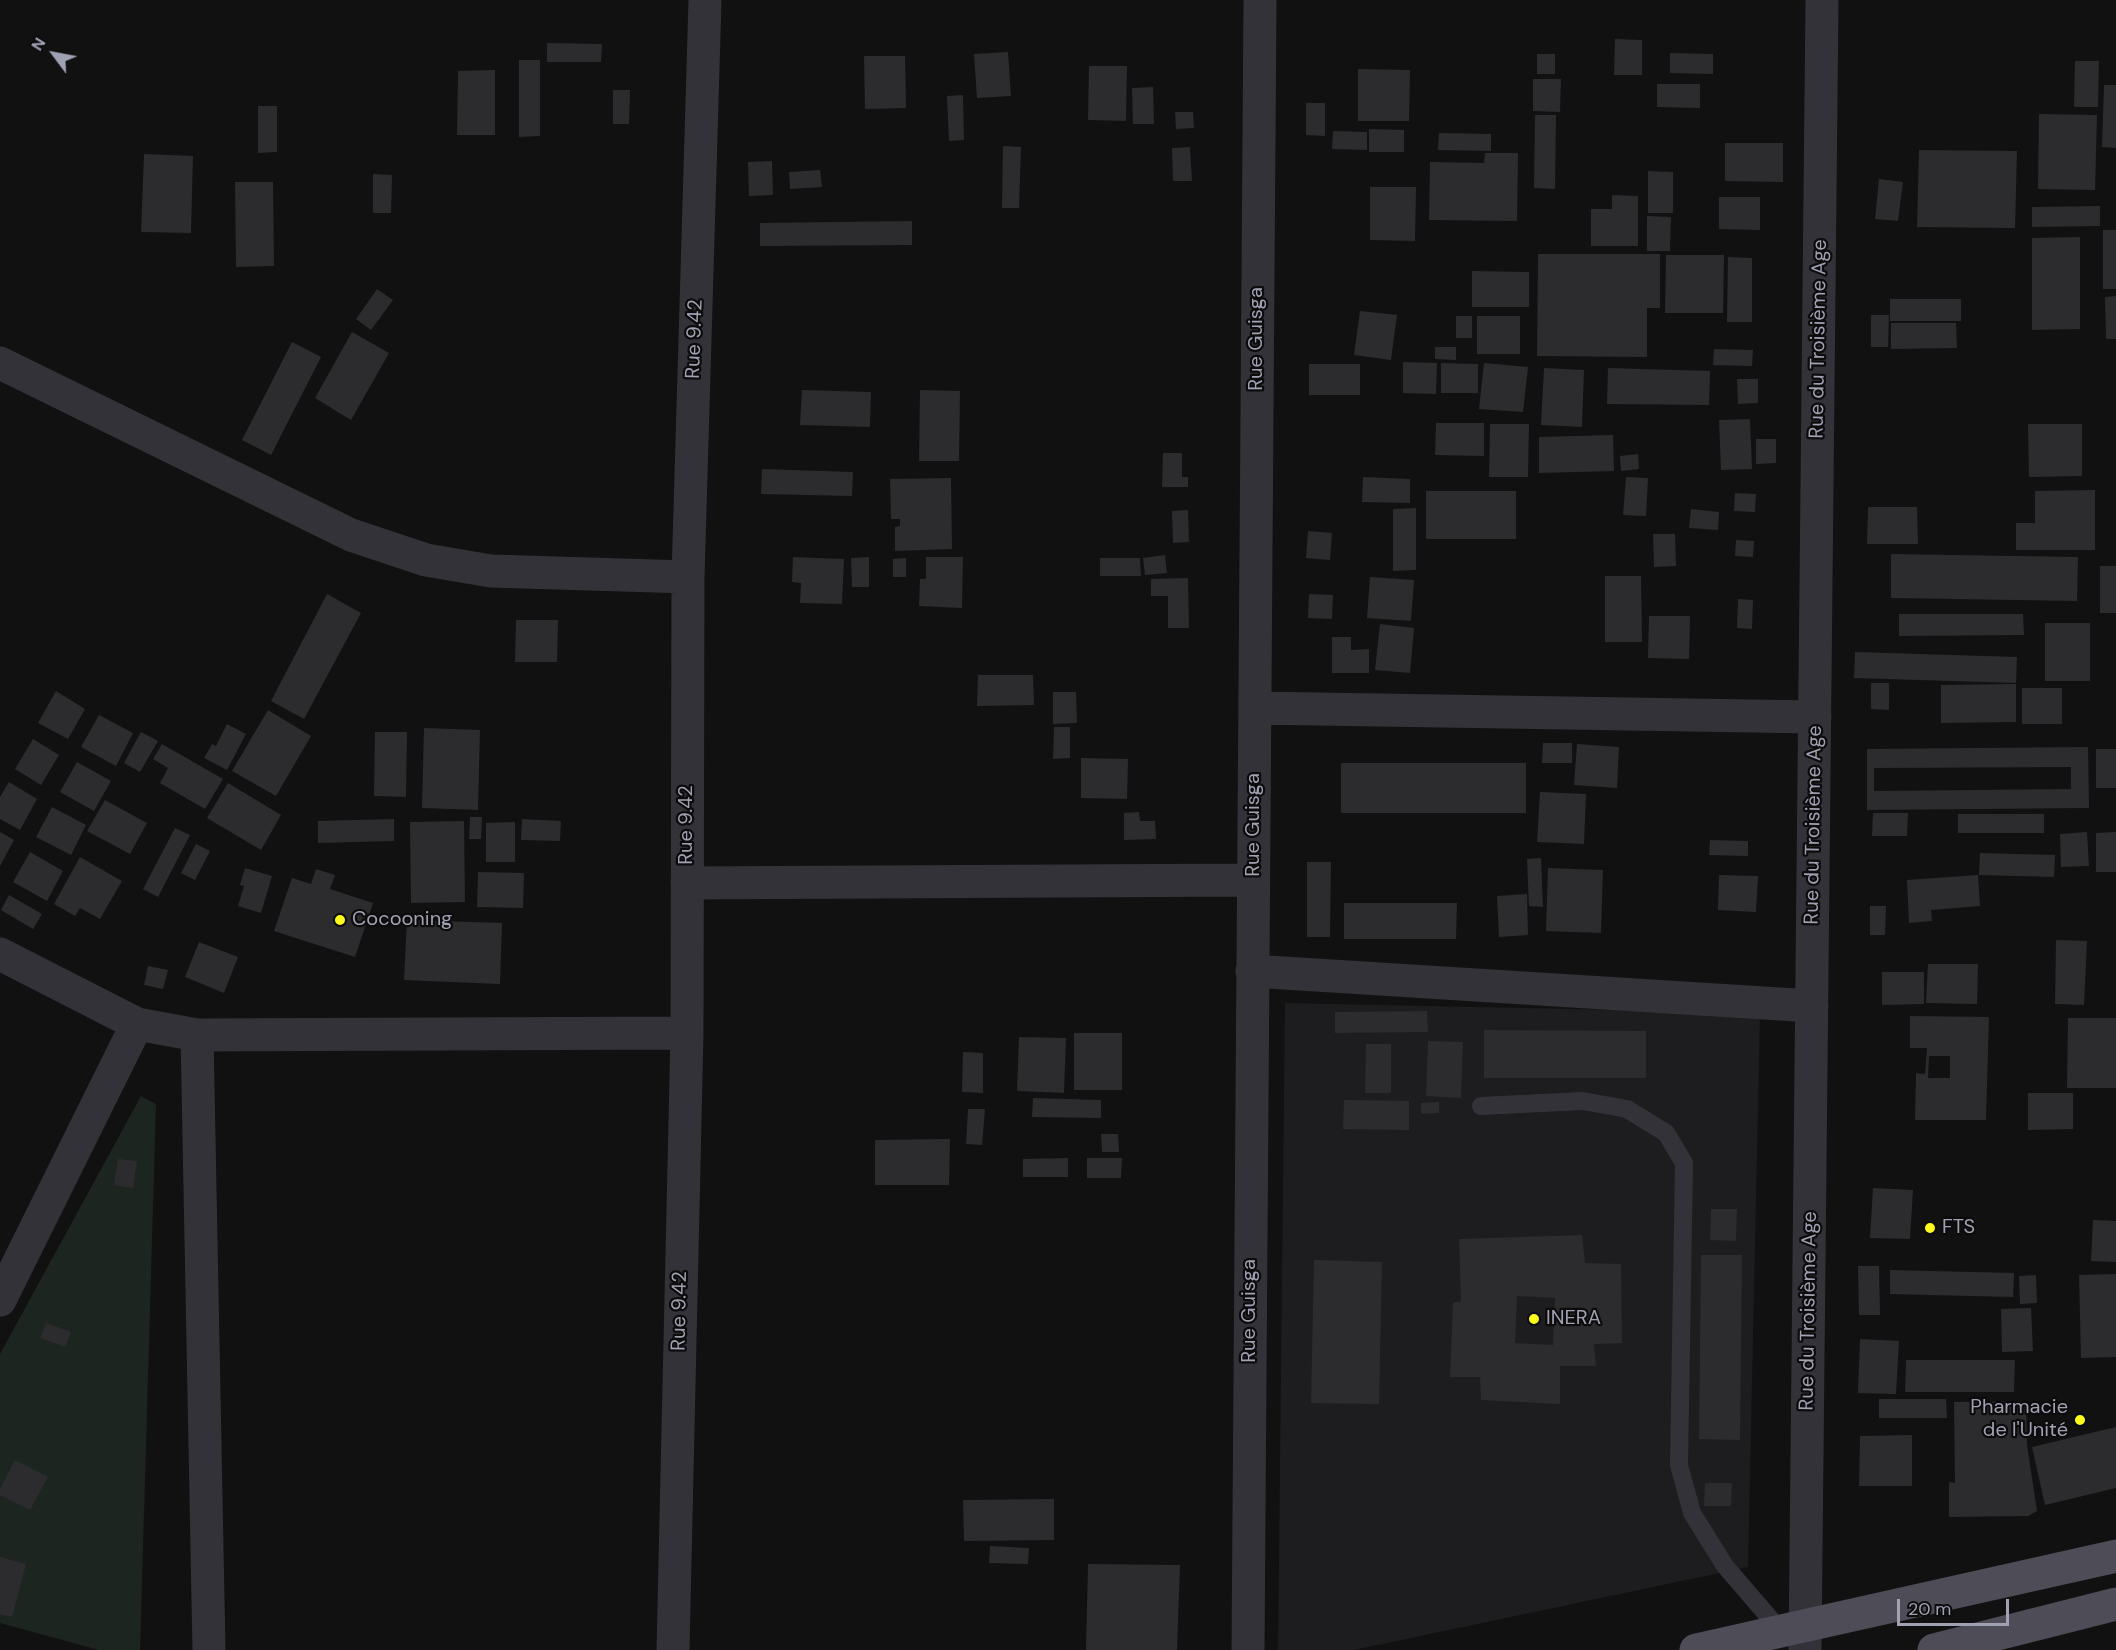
<!DOCTYPE html>
<html>
<head>
<meta charset="utf-8">
<style>
  body { margin:0 }
  #map { position:relative; width:2116px; height:1650px; overflow:hidden; background:#111112; font-family:"DM Sans",sans-serif }
  canvas { display:block }
  .north { position:absolute; left:24px; top:24px; width:60px; height:60px; -webkit-text-stroke:4px #0c0c0d; paint-order:stroke; rotate:302deg; font-size:16px; font-weight:700; line-height:24px; text-align:center; color:#a1a1b4 }
  .north::after { content:''; display:block; margin:auto; width:21px; height:27px; background:#a1a1b4; clip-path:polygon(50% 0,100% 100%,50% 72%,0 100%) }
  .scale { position:absolute; left:1897px; top:1599px; width:112px; height:27px; box-sizing:border-box; border:3px solid #a1a1b4; border-top:0; padding-left:8px; font-size:18px; line-height:21px; white-space:nowrap; color:#a1a1b4; -webkit-text-stroke:4px #0c0c0d; paint-order:stroke }
</style>
</head>
<body>
<div id="map">
<canvas width="2116" height="1650"></canvas>
<div class="north">N</div>
<div class="scale">20 m</div>
</div>
<script>
const ctx = document.querySelector('canvas').getContext('2d');
ctx.lineJoin = 'round';
function fillPath(path, color) { ctx.fillStyle = color; ctx.fill(path, 'evenodd'); }
function stroke(path, color, width, dash) { ctx.strokeStyle = color; ctx.lineWidth = width; ctx.lineCap = dash ? 'butt' : 'round'; ctx.setLineDash(dash || []); ctx.stroke(path); }
function write(font, color, halo, rows, align = 'center') {
  ctx.font = font + ' "DM Sans",sans-serif'; ctx.lineWidth = 4.5; ctx.setLineDash([]); ctx.textBaseline = 'middle'; ctx.strokeStyle = halo; ctx.fillStyle = color; for (const [text, x, y, turn = 0] of rows) {
    ctx.save(); ctx.translate(x, y); ctx.rotate((+turn || 0) * Math.PI / 180); ctx.textAlign = isNaN(turn) ? turn : align; if (halo) ctx.strokeText(text, 0, 0); ctx.fillText(text, 0, 0); ctx.restore();
  }
}
fillPath(new Path2D(`
  M1285 1003 1760 1013 1748 1567 1354 1650H1278Z`), '#1d1d1f');
fillPath(new Path2D(`
  M141 1096 156 1104 140 1650H99L0 1623V1354Z`), '#1d2520');
fillPath(new Path2D(`
  M1615 39 1642 40V75H1614Z
  M547 43 602 44 601 62H547Z
  M1008 52 1011 96 977 98 974 54Z
  M1670 53 1713 54V74L1670 73Z
  M1537 54H1555V74H1537Z
  M864 56H905L906 108 865 109Z
  M519 60H540V136L519 137Z
  M2075 61H2099L2098 107H2074Z
  M1089 66H1127L1126 121 1088 120Z
  M1358 69 1410 70 1409 121H1358Z
  M495 70V135H457L458 71Z
  M1533 79H1561L1560 112 1533 111Z
  M1657 84H1700V108L1657 107Z
  M2104 85H2116V148L2102 147Z
  M1153 87 1154 124H1133L1132 88Z
  M613 90H630L629 124H613Z
  M963 95 964 140 949 141 947 96Z
  M1306 103H1325V136L1306 135Z
  M258 106H277V152L258 153Z
  M1175 112H1193L1194 128 1176 129Z
  M2039 114 2097 115 2095 190 2038 189Z
  M1535 115H1556L1555 189 1534 188Z
  M1369 129 1404 130V152H1369Z
  M1333 131 1367 132V150L1332 149Z
  M1439 133 1491 134V151L1438 150Z
  M1725 143H1783V182L1725 181Z
  M1003 146 1021 147 1019 208H1002Z
  M1190 147 1192 181H1173L1172 148Z
  M1919 150 2017 151 2015 228 1917 227Z
  M1485 153H1518L1517 221 1429 220 1430 162 1484 163Z
  M144 154 193 156 191 233 141 232Z
  M772 161 773 195 749 196 748 162Z
  M820 170 822 187 790 189 789 172Z
  M1648 171 1673 172V213H1648Z
  M373 174 392 175 391 213H373Z
  M1879 179 1903 182 1898 221 1875 219Z
  M235 182H273L274 266 236 267Z
  M1370 187H1416L1415 241 1370 240Z
  M1612 195 1638 196V246H1591V209H1612Z
  M1719 197H1760V230L1719 229Z
  M2100 206V226L2032 227V207Z
  M1647 216 1671 217 1670 251H1647Z
  M912 221V245L760 246V223Z
  M2103 230H2116V289H2103Z
  M2080 237V329L2032 330V238Z
  M1538 254H1660V308H1647V357L1537 356Z
  M1666 255H1724L1723 313H1665Z
  M1728 257 1752 258V322H1727Z
  M1472 271 1529 272V307H1472Z
  M377 289 393 300 371 330 356 319Z
  M2116 296V339H2106L2105 297Z
  M1890 299H1961V321H1890Z
  M1360 311 1397 315 1391 360 1354 355Z
  M1871 315H1889L1888 347H1871Z
  M1456 316H1472V338H1456Z
  M1477 316H1520V354H1477Z
  M1891 323H1956L1957 348 1891 349Z
  M352 332 389 353 351 420 315 398Z
  M292 342 321 357 271 455 242 440Z
  M1435 347H1456V360L1435 359Z
  M1714 349 1753 350 1752 366 1713 365Z
  M1403 362 1437 363 1436 394 1403 393Z
  M1441 363 1478 364V393H1441Z
  M1484 363 1528 367 1523 412 1479 409Z
  M1309 364H1360V395H1309Z
  M1544 368 1584 370 1582 427 1541 425Z
  M1608 368 1710 371 1709 405 1607 404Z
  M1737 379H1758V403L1738 404Z
  M802 390 871 392 870 427 800 425Z
  M920 390 960 391 959 461H919Z
  M1750 419 1752 469 1721 470 1719 420Z
  M1436 423H1484V456L1435 455Z
  M1490 424H1529L1528 477H1489Z
  M2028 424H2082V476L2029 477Z
  M1613 435 1614 471 1539 473V437Z
  M1756 439H1776V463L1756 464Z
  M1163 453H1182V477H1188V487H1162Z
  M1638 454 1639 469 1621 471 1620 456Z
  M762 469 853 472 852 496 761 494Z
  M1363 477 1410 479V503L1362 502Z
  M1626 477 1648 478 1646 516 1623 515Z
  M951 478 952 549 895 551V527L900 526V519H891L890 479Z
  M2095 490V550H2016V523H2035V491Z
  M1426 491H1516V539H1426Z
  M1735 493 1756 494 1755 512 1734 511Z
  M1868 507H1917L1918 544H1867Z
  M1416 508V570L1393 571V509Z
  M1691 509 1719 512 1718 530 1689 528Z
  M1188 510 1189 542 1173 543 1172 511Z
  M1308 531 1332 533 1330 560 1306 558Z
  M1653 534H1675L1676 566 1654 567Z
  M1736 540 1754 541 1753 557 1735 556Z
  M1891 554 2078 557 2077 601 1891 598Z
  M1165 555 1167 573 1145 575 1143 558Z
  M793 557 844 559 842 604 800 603 801 583 792 582Z
  M869 557V587H852L851 558Z
  M926 557H963L962 608 919 606 920 579H926Z
  M906 558V577H893V559Z
  M1100 558H1140L1141 576H1100Z
  M2100 566H2116V613H2100Z
  M1605 576H1641L1642 642H1605Z
  M1370 577 1414 580 1411 621 1367 618Z
  M1188 578 1189 628H1168V596H1151V579Z
  M327 594 361 613 304 719 271 701Z
  M1309 594 1333 595 1332 619 1308 618Z
  M1738 599 1753 600 1752 629 1737 628Z
  M1899 614H2023L2024 635 1899 636Z
  M1649 616H1690L1689 659 1648 658Z
  M516 620H558L557 662H515Z
  M2045 623H2090V681H2045Z
  M1380 624 1414 628 1410 673 1375 670Z
  M1332 637H1351V650L1369 649V673H1332Z
  M1855 652 2017 657 2016 683 1854 678Z
  M978 675H1033L1034 705 977 706Z
  M1871 683H1889V710L1871 709Z
  M2016 684V722L1941 723V685Z
  M2022 688H2062V724H2022Z
  M56 691 85 709 68 739 38 723Z
  M1053 692H1076L1077 723 1053 724Z
  M268 710 311 736 276 796 232 771Z
  M99 715 133 733 116 766 81 747Z
  M227 724 246 734 227 770 204 758 212 744 216 746Z
  M1054 727H1070V758L1053 759Z
  M424 728 480 730 478 810 422 808Z
  M141 732 158 741 140 772 124 763Z
  M375 732H407L406 797 374 796Z
  M33 739 59 755 41 785 15 769Z
  M1543 743H1572V763H1542Z
  M162 744 223 779 205 809 160 783 168 768 153 759Z
  M1577 744 1619 747 1617 788 1574 785Z
  M2088 747 2089 808 1867 810V749ZM2071 767V789L1874 791V768Z
  M2096 749H2116V788H2096Z
  M1081 758 1128 759 1127 799 1081 798Z
  M77 762 111 781 94 811 60 792Z
  M1341 763H1526V813H1341Z
  M9 782 37 799 20 830 0 819V797Z
  M228 783 281 815 261 850 207 818Z
  M1540 792 1586 794 1584 844 1537 842Z
  M105 800 147 823 130 854 87 831Z
  M52 807 86 825 71 855 36 837Z
  M1139 812 1140 821H1155L1156 839 1124 840V813Z
  M1873 813H1908L1907 836H1872Z
  M1958 814H2044V833H1958Z
  M470 817H482L481 839H469Z
  M394 819V841L318 843V821Z
  M522 819 561 821 560 841 521 840Z
  M464 821 465 902 411 903 410 822Z
  M515 822V862H486V823Z
  M175 828 190 835 158 897 143 889Z
  M0 832 14 840 0 866Z
  M2087 832 2089 866 2061 867 2060 834Z
  M2116 832V872H2096V833Z
  M1710 840 1748 841V856L1709 855Z
  M196 844 210 851 195 880 181 873Z
  M30 852 63 871 47 901 13 882Z
  M1980 853 2055 855 2054 877 1979 875Z
  M80 857 122 881 100 919 80 908 75 916 54 904Z
  M1541 858 1543 907 1529 906 1527 859Z
  M1307 862H1331L1330 937H1307Z
  M245 868 272 876 261 913 238 906 244 886 240 885Z
  M1548 868 1603 870 1601 933 1546 931Z
  M316 869 335 875 330 889 373 903 355 957 274 931 292 878 311 884Z
  M478 872 524 873 523 908 477 907Z
  M1719 875 1758 876 1756 912 1718 910Z
  M1978 875 1980 906 1931 910 1932 921 1909 923 1907 880Z
  M1527 894 1528 935 1499 937 1497 896Z
  M9 895 42 914 33 929 1 910Z
  M1344 903H1457L1456 939H1344Z
  M1870 906H1886L1885 935H1870Z
  M407 920 502 923 500 984 404 980Z
  M2056 940 2087 941 2084 1005 2055 1004Z
  M199 942 238 957 224 993 185 977Z
  M1928 964H1978L1977 1004 1926 1003Z
  M148 966 168 970 163 989 144 985Z
  M1882 972H1924V1004L1882 1005Z
  M1427 1011 1428 1032 1335 1033V1012Z
  M1910 1016 1989 1017 1986 1120H1915L1916 1073 1925 1074 1927 1048H1910ZM1929 1056H1950V1078H1928Z
  M2068 1018H2116V1088H2067Z
  M1484 1030 1646 1031V1078H1484Z
  M1074 1033H1122V1090H1074Z
  M1019 1037 1066 1038 1064 1093 1017 1091Z
  M1428 1041 1463 1042 1461 1098 1426 1096Z
  M1366 1044H1391V1093H1365Z
  M963 1052 983 1053V1093L962 1092Z
  M2028 1093H2073V1129L2028 1130Z
  M1033 1098 1101 1100V1118L1032 1117Z
  M1344 1100 1409 1101V1130L1343 1129Z
  M1439 1102V1113L1421 1114V1103Z
  M968 1109H985L982 1145 966 1144Z
  M1101 1134H1118L1119 1152H1102Z
  M950 1139 949 1185H875V1140Z
  M1068 1158V1177H1023V1159Z
  M1087 1158H1122L1121 1178H1087Z
  M118 1159 137 1161 133 1188 114 1185Z
  M1873 1188 1913 1190 1910 1239 1870 1238Z
  M1711 1209H1737L1736 1241 1710 1240Z
  M2093 1220 2116 1221V1262L2091 1261Z
  M1582 1235 1585 1263 1621 1264 1622 1343 1594 1344 1596 1366H1560V1404L1481 1400 1480 1377H1450L1453 1303 1461 1301 1459 1239ZM1517 1296 1555 1298 1553 1345 1515 1343Z
  M1701 1255H1742L1740 1440 1699 1439Z
  M1314 1260 1382 1262 1379 1404 1311 1403Z
  M1858 1266H1879L1880 1315H1859Z
  M1890 1270 2014 1273 2013 1297 1890 1294Z
  M2116 1274V1357L2081 1358 2079 1275Z
  M2036 1275 2037 1303 2020 1304 2019 1276Z
  M2031 1308 2033 1351 2002 1352 2001 1309Z
  M46 1323 71 1332 65 1347 40 1338Z
  M1860 1339 1899 1341 1896 1394 1858 1393Z
  M1906 1360H2015L2014 1392H1905Z
  M1879 1399H1946L1947 1418H1879Z
  M2026 1401 2027 1445 2037 1511 2028 1516 1949 1517V1482L1955 1483 1954 1402Z
  M2116 1427V1488L2045 1505 2032 1447Z
  M1912 1435V1486H1859L1860 1436Z
  M15 1460 48 1477 30 1510 0 1495V1489Z
  M1705 1483H1732L1731 1506H1704Z
  M1054 1499V1540L964 1541 963 1500Z
  M990 1546 1029 1548 1028 1564 989 1563Z
  M0 1557 26 1564 12 1617 0 1614Z
  M1088 1564 1180 1565 1177 1650H1086Z`), '#2c2c2f');
stroke(new Path2D(`
  M1481 1106 1583 1101 1627 1109 1666 1133 1684 1163 1679 1465 1692 1513 1725 1566 1780 1630`), '#323238', 18);
stroke(new Path2D(`
  M0 363 351 535 426 560 491 571 688 577
  M1255 708 1815 717
  M687 883 1253 880
  M0 954 137 1024 197 1035 687 1033
  M1252 971 1812 1006
  M197 1035 209 1650
  M0 1300 137 1024
  M673 1650 687 1033 688 577 705 0
  M1248 1650 1260 0
  M1805 1650 1822 0`), '#323238', 33);
stroke(new Path2D(`
  M1696 1650 2116 1556
  M1934 1650 2116 1604`), '#4e4d57', 33);
for (const [x, y, r, color] of [
  [340,920,6,"#fffb1c"],
  [1930,1228,6,"#fffb1c"],
  [1534,1319,6,"#fffb1c"],
  [2080,1420,6,"#fffb1c"]
]) { const dot = new Path2D(); dot.arc(x, y, r, 0, 2 * Math.PI); ctx.fillStyle = color; ctx.fill(dot); stroke(dot, '#0c0c0d', 2); }
write('20px', '#a1a1b4', '#0c0c0d', [
  ["Rue 9.42",695,339,-88],
  ["Rue Guisga",1257,339,-90],
  ["Rue du Troisième Age",1819,339,-89],
  ["Rue 9.42",687,825,-90],
  ["Rue Guisga",1254,825,-90],
  ["Rue du Troisième Age",1814,825,-89],
  ["Rue 9.42",680,1311,-89],
  ["Rue Guisga",1250,1311,-90],
  ["Rue du Troisième Age",1809,1311,-89]
]);
write('20px', '#a1a1b4', '#0c0c0d', [
  ["Cocooning",352,920],
  ["FTS",1942,1228],
  ["INERA",1546,1319],
  ["Pharmacie",2068,1408,"right"],
  ["de l'Unité",2068,1431,"right"]
], 'left');
</script>
</body>
</html>
